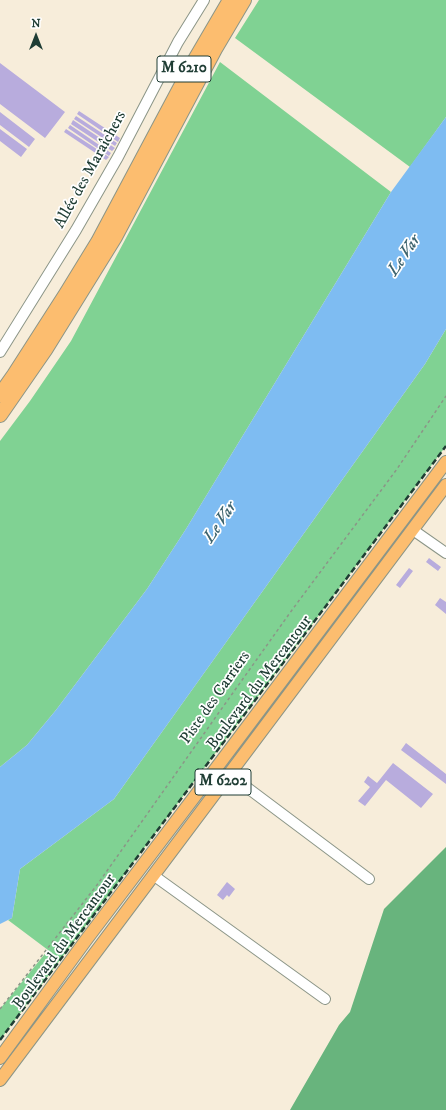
<!DOCTYPE html>
<html>
<head>
<meta charset="utf-8">
<style>
  body { margin:0 }
  #map { position:relative; width:446px; height:1110px; overflow:hidden; background:#f7edda; font-family:"IM FELL DW Pica",serif }
  canvas { display:block }
  .north { position:absolute; left:16px; top:16px; width:40px; height:40px; -webkit-text-stroke:3px #fff; paint-order:stroke; rotate:0deg; font-size:11px; font-weight:700; line-height:16px; text-align:center; color:#1f3d34 }
  .north::after { content:''; display:block; margin:auto; width:14px; height:18px; background:#1f3d34; clip-path:polygon(50% 0,100% 100%,50% 72%,0 100%) }
</style>
</head>
<body>
<div id="map">
<canvas width="446" height="1110"></canvas>
<div class="north">N</div>
</div>
<script>
const ctx = document.querySelector('canvas').getContext('2d');
ctx.lineJoin = 'round';
function fillPath(path, color) { ctx.fillStyle = color; ctx.fill(path, 'evenodd'); }
function stroke(path, color, width, dash) { ctx.strokeStyle = color; ctx.lineWidth = width; ctx.lineCap = dash ? 'butt' : 'round'; ctx.setLineDash(dash || []); ctx.stroke(path); }
function write(font, color, halo, rows, align = 'center') {
  ctx.font = font + ' "IM FELL DW Pica",serif'; ctx.lineWidth = 3.5; ctx.setLineDash([]); ctx.textBaseline = 'middle'; ctx.strokeStyle = halo; ctx.fillStyle = color; for (const [text, x, y, turn = 0] of rows) {
    ctx.save(); ctx.translate(x, y); ctx.rotate((+turn || 0) * Math.PI / 180); ctx.textAlign = isNaN(turn) ? turn : align; if (halo) ctx.strokeText(text, 0, 0); ctx.fillText(text, 0, 0); ctx.restore();
  }
}
fillPath(new Path2D(`
  M259 0H446V117L410 167 235 38Z
  M220 62 391 192 186 529 147 589 56 710 27 745 0 767V441L30 401 71 341Z
  M446 329V446L0 1040V1009L48 950 8 920 12 918 20 869 114 799 425 364Z`), '#80d293');
fillPath(new Path2D(`
  M446 847V1110H290L339 1025 350 1012 384 909Z`), '#68b47d');
fillPath(new Path2D(`
  M446 117V329L425 364 114 799 20 869 12 918 0 924V767L27 745 56 710 147 589 186 529 391 192Z`), '#7ebcf2');
fillPath(new Path2D(`
  M0 63 65 112 45 138 0 104Z
  M79 111 120 138 118 142 77 114Z
  M0 112 35 139 29 147 0 125Z
  M76 116 117 143 115 146 74 119Z
  M73 120 115 148 112 151 71 124Z
  M70 125 111 153 109 156 68 128Z
  M0 129 27 149 21 157 0 141Z
  M66 129 109 157 106 160 64 132Z
  M429 558 441 567 438 571 426 562Z
  M409 568 413 571 400 588 396 585Z
  M440 598 446 602V614L435 605Z
  M406 743 446 774V784L401 750Z
  M393 763 433 794 421 808 386 780 365 806 358 801 370 787 364 782 368 776 377 783Z
  M227 882 235 889 229 897 227 895 223 900 217 895Z`), '#b8acdd');
const minor = new Path2D(`
  M0 352 76 230 118 157 178 42 204 0
  M413 530 446 553
  M229 774 369 879
  M153 875 325 999`);
const major = new Path2D(`
  M0 1058 86 940 217 767 446 462
  M0 1080 446 485`);
const highway = new Path2D(`
  M0 395 14 375 66 294 98 242 196 58 230 0
  M0 415 45 350 115 237 215 49 244 0`);
stroke(minor, '#8b9587', 12);
stroke(major, '#8b9587', 14);
stroke(highway, '#8b9587', 16);
stroke(new Path2D(`
  M0 1009 97 885 220 711 292 610 397 469 446 396`), '#8b9587', 1.5, [3, 3]);
stroke(minor, '#fff', 10);
stroke(major, '#fcbd6f', 12);
stroke(highway, '#fcbd6f', 14);
stroke(new Path2D(`
  M0 1040 446 446`), '#1f3d34', 2.5, [6, 3]);
for (const [x, y, w] of [
  [184,69,54],
  [223,782,56]
]) { const box = new Path2D(); box.roundRect(x - w / 2, y - 13, w, 26, 3); ctx.fillStyle = '#fff'; ctx.fill(box); stroke(box, '#1f3d34', 1); }
write('bold 15px', '#1f3d34', null, [
  ["M 6210",184,69],
  ["M 6202",223,782]
]);
write('16px', '#1f3d34', '#fff', [
  ["Allée des Maraîchers",91,170,-61],
  ["Boulevard du Mercantour",260,683,-53],
  ["Piste des Carriers",216,698,-55],
  ["Boulevard du Mercantour",65,942,-54]
]);
write('italic 17px', '#3c636d', '#fff', [
  ["Le Var",405,256,-56],
  ["Le Var",221,523,-56]
]);
</script>
</body>
</html>
